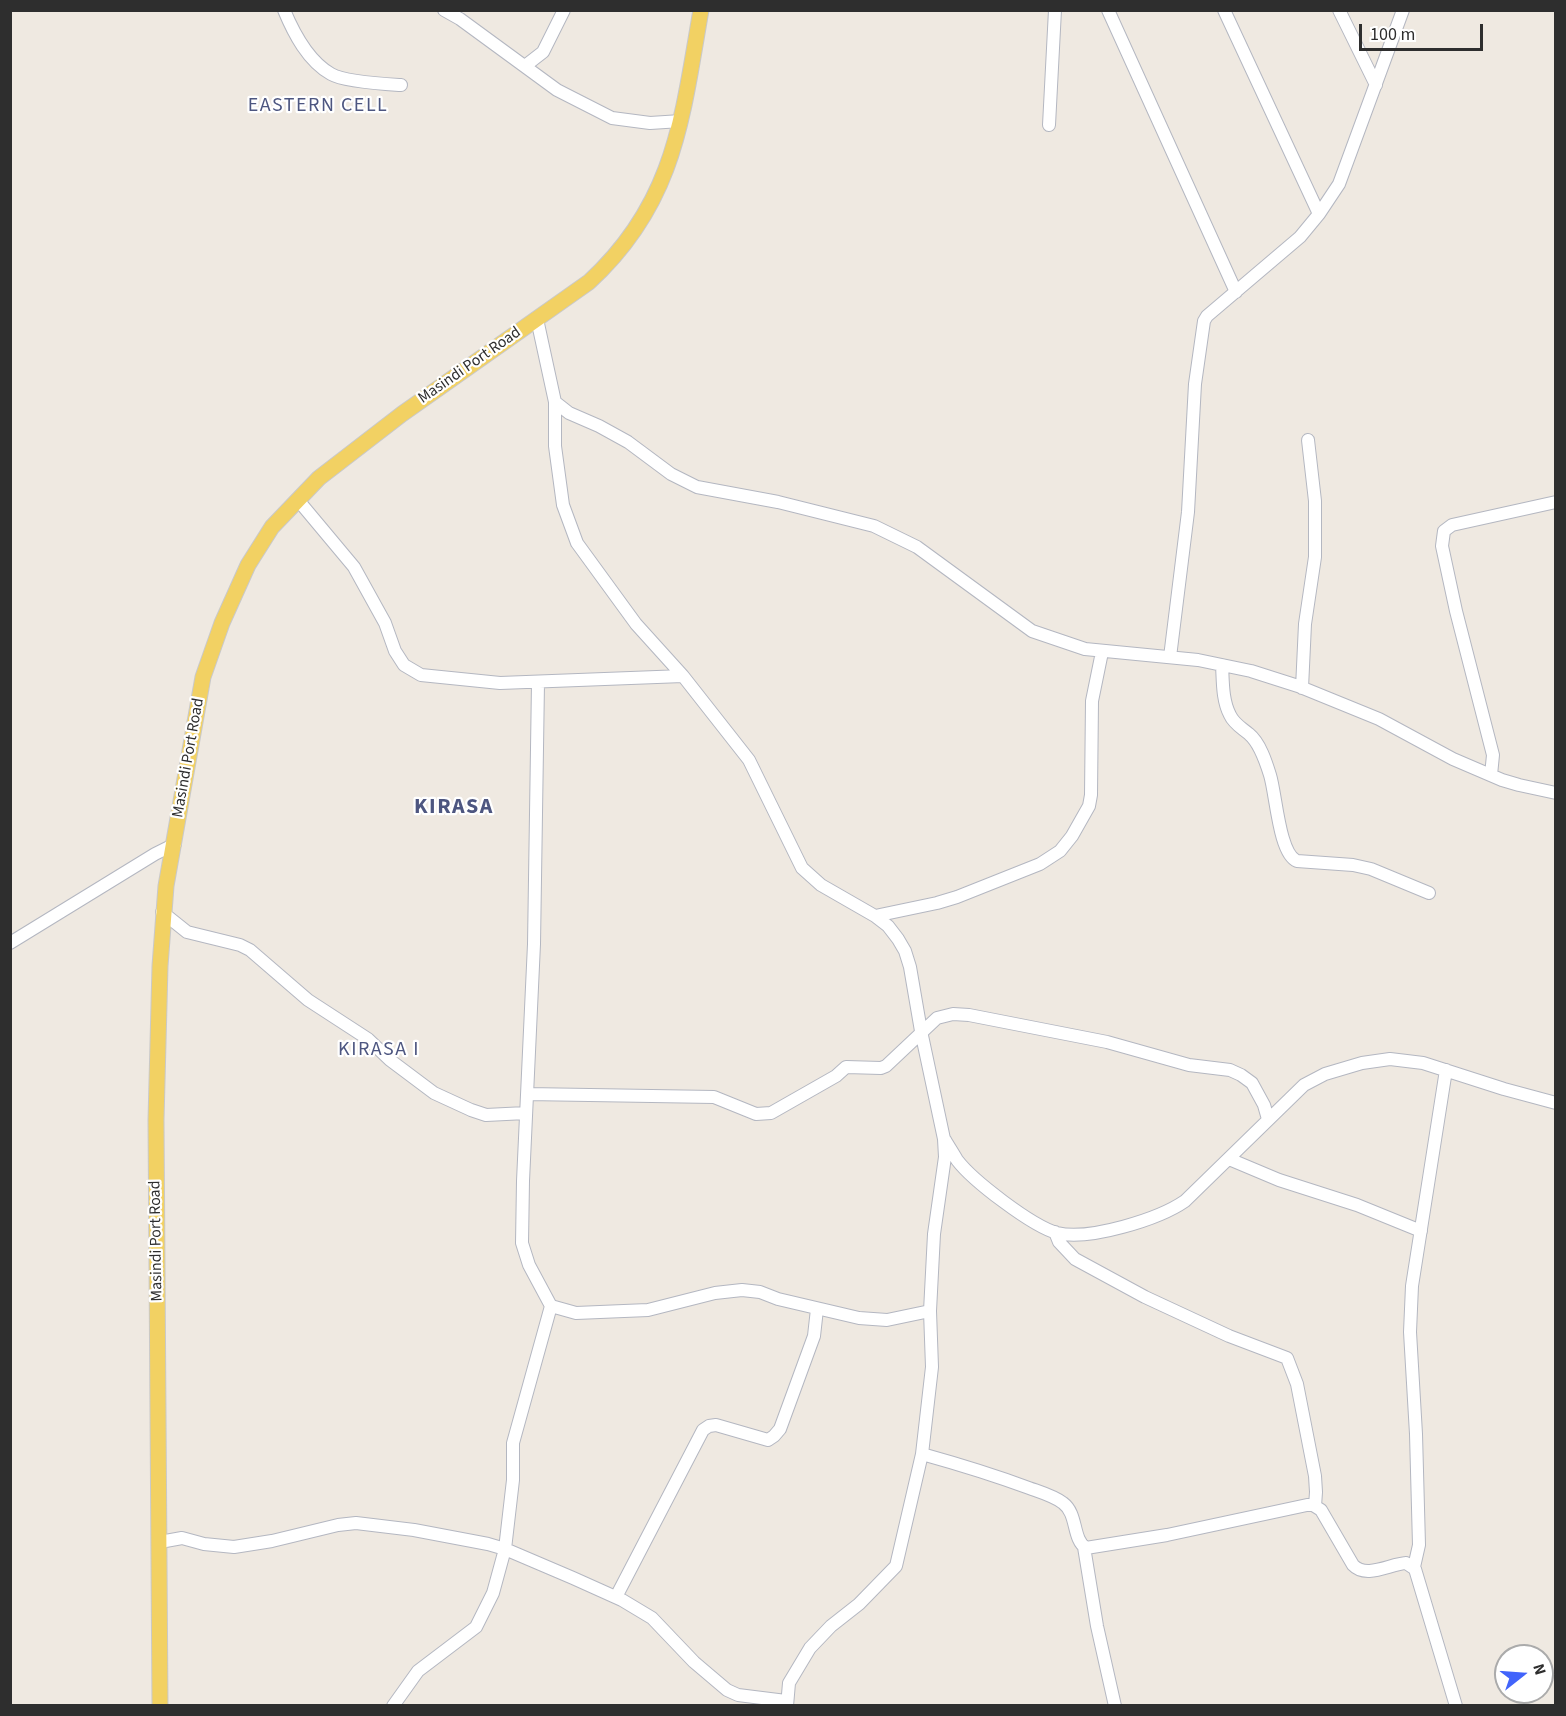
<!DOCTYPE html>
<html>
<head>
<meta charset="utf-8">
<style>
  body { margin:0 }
  #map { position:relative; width:1566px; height:1716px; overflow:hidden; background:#efe9e1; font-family:"Source Sans 3",sans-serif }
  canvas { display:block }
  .frame { position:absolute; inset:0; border:12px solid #2e2e2e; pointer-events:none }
  .north { position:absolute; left:1494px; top:1644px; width:60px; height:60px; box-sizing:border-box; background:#fff; border:2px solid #ababab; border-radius:50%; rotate:73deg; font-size:16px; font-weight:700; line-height:24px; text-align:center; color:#2e2e2e }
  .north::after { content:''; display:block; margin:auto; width:21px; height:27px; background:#4264fb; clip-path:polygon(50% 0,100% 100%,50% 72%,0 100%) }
  .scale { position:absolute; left:1359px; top:24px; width:124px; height:27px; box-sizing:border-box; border:3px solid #2e2e2e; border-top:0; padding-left:8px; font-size:18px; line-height:21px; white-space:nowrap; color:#2e2e2e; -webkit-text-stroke:4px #fff; paint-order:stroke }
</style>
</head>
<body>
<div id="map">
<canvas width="1566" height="1716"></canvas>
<div class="frame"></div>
<div class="north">N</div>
<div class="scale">100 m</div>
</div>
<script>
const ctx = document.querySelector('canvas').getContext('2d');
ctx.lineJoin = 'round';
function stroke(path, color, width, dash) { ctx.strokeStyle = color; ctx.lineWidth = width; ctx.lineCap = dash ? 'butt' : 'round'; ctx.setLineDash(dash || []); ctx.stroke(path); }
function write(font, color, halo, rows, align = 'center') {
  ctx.font = font + ' "Source Sans 3",sans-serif'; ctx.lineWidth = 4.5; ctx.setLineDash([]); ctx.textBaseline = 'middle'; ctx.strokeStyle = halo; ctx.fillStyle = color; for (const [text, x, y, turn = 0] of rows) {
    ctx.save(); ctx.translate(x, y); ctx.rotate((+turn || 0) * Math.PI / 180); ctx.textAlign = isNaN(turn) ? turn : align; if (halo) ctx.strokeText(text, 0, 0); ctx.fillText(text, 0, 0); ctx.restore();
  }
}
const minor = new Path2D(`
  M284 10C294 34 308 61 331 74 345 82 384 84 401 85
  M444 10 460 19 557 90 612 118 650 123 681 121
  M1108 10 1236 292
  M1224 10 1319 214
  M1339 10 1376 85
  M525 66 543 52 564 10
  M1049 125 1055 10
  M537 319 555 402V446L563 505 577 543 636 624 683 676 749 760 802 868 821 885 875 916 888 926 898 939 905 951 910 967 921 1031 944 1139 945 1157 934 1234 930 1311 932 1367 922 1454 896 1566 859 1604 831 1626 810 1648 789 1683 787 1706
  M555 402 569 413 599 426 628 442 671 474 697 487 778 502 874 526 917 547 1032 631 1085 649 1198 660 1251 671 1298 686 1379 719 1453 759 1502 780 1519 785 1556 793
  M298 500 354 567 385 623 395 651 404 665 421 675 500 683 683 676
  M1170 657 1188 512 1195 384 1204 321 1207 316 1300 237 1319 214 1339 184 1403 10
  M1222 665C1223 680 1222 700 1230 715 1234 724 1242 728 1249 734 1260 743 1266 762 1270 775 1276 794 1279 854 1297 861L1353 865 1371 869 1429 893
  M538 683 534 944 523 1181 522 1243 529 1265 551 1306 576 1313 648 1310 715 1293 742 1290 760 1292 778 1299 859 1318 887 1320 930 1311
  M1302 688 1305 624 1315 557V501L1308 440
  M1491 775 1493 755 1456 611 1442 546 1444 531 1452 525 1556 502
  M162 912 187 932 240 945 250 950 308 1000 368 1039 390 1060 434 1093 471 1110 486 1115 526 1113
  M875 916 937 903 957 897 1040 864 1060 851 1072 836 1089 806 1091 795 1092 701 1102 652
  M10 943 155 854 175 844
  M527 1094 714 1097 756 1114 771 1113 836 1076 846 1067 881 1068 886 1066 937 1018 953 1014 969 1015 1107 1042 1189 1065 1230 1070 1241 1075 1252 1083 1264 1105 1268 1119
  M945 1140C949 1147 953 1153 957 1160 973 1181 1032 1226 1057 1233 1089 1241 1159 1219 1185 1201L1304 1085 1325 1074 1362 1063 1390 1059 1423 1063 1504 1089 1556 1103
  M1229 1159 1279 1180 1357 1205 1421 1231
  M1055 1232 1059 1242 1075 1259 1145 1297 1229 1336 1287 1358 1297 1384 1315 1476 1316 1492 1315 1506
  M922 1454C958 1464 994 1475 1029 1488 1040 1492 1054 1496 1063 1503 1078 1514 1072 1539 1086 1548L1167 1535 1307 1505H1313L1321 1510 1353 1565C1366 1579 1390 1564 1406 1563L1415 1569 1456 1706
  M160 1542 182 1538 204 1544 234 1547 272 1541 338 1525 356 1523 414 1530 488 1544 505 1549 573 1578 622 1600 652 1618 694 1662 727 1690 738 1695 786 1701
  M1084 1547 1097 1626 1115 1706
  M1414 1567 1419 1545 1416 1434 1410 1332 1412 1286 1446 1070
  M616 1597 703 1430 709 1426 716 1425 768 1440 774 1436 780 1429 814 1336 817 1309
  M393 1706 418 1671 476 1627 493 1593 505 1549 513 1480V1443L551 1306`);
const major = new Path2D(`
  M160 1706 156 1120 160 966 166 886 203 677 222 623 248 565 272 527 319 478 402 414 589 282C675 203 682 119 701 10`);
stroke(minor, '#b4b7c1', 14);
stroke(major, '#c9c9c9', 17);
stroke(minor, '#fff', 12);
stroke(major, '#f2d163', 15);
write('16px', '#2e2e2e', '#fff', [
  ["Masindi Port Road",470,366,-35],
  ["Masindi Port Road",189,758,-80],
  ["Masindi Port Road",157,1241,-91]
]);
ctx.letterSpacing = '1.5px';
write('20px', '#4d5680', '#fff', [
  ["EASTERN CELL",318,107],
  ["KIRASA I",379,1051]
]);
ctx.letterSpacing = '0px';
ctx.letterSpacing = '1.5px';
write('bold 22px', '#4d5680', '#fff', [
  ["KIRASA",454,808]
]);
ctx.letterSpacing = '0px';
</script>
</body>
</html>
